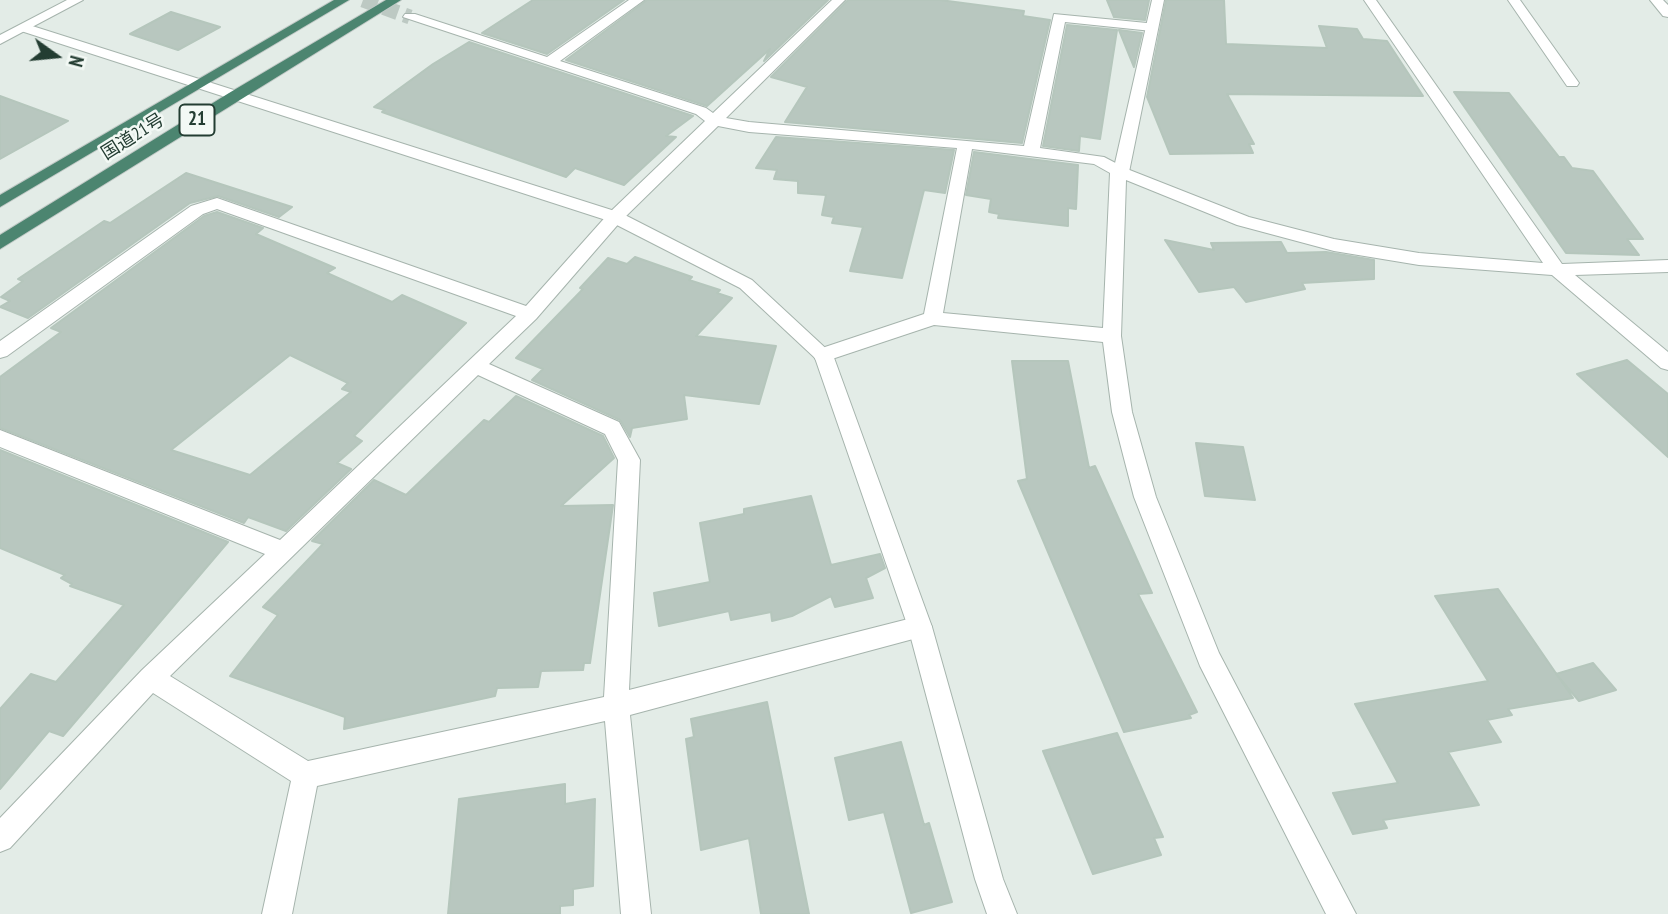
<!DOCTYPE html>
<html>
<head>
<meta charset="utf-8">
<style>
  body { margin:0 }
  #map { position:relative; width:1668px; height:914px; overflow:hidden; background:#e3ece7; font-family:"PT Sans Narrow",sans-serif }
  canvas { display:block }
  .north { position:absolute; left:21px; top:21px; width:70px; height:70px; -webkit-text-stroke:5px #f3f9f5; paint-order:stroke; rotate:105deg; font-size:19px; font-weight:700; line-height:28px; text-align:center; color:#233d32 }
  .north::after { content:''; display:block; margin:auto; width:24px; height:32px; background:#233d32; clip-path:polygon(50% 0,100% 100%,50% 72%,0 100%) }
</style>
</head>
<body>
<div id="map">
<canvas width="1668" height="914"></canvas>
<div class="north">N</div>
</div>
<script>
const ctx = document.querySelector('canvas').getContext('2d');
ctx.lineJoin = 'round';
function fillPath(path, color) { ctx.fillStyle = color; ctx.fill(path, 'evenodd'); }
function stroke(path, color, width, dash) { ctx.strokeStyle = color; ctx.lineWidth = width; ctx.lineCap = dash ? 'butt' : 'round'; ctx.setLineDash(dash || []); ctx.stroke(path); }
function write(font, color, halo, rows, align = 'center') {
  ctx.font = font + ' "PT Sans Narrow","Noto Sans JP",sans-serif'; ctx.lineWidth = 5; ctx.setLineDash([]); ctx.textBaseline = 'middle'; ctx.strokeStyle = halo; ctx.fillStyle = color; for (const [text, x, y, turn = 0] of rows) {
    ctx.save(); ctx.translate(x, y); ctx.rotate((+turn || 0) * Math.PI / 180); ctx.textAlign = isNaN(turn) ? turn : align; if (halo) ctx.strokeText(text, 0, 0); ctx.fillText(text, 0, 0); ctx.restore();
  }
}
const building = new Path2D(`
  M533 0H624L547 54 482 33Z
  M647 0H828L764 61 770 49 707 106 566 60Z
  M848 0H940L1024 11 1023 16 1050 20 1022 143 785 122 807 87 771 77Z
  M1107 0H1149L1145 20 1114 17Z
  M1166 0H1224L1226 44 1327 48 1319 26 1357 29 1363 39 1387 41 1423 96 1227 94 1254 144H1249L1253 153 1170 154 1147 97Z
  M171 12 220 27 178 50 130 34Z
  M1067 25 1117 30 1100 139 1080 136 1079 151 1043 146Z
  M1119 30 1142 33 1134 67Z
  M469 42 693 116 666 136 676 137 624 185 575 168 566 177 382 112 385 110 374 107 433 64Z
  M1454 92 1509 93 1559 157H1564L1572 168 1593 171 1643 239H1627L1639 255 1566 253Z
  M0 96 68 121 0 159Z
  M776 137 954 150 945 193 924 190 902 278 850 271 863 227 832 223 834 217 822 215 826 195 798 193V181L774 179 777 170 756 168Z
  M974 152 1078 165 1076 209 1068 208V226L998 218 999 214 989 212 991 199 966 195Z
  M186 173 292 207 279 217 218 196 190 203 28 318 0 307 10 301 1 297 23 281 18 279 104 221 110 223Z
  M217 212 263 228 256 234 335 268 327 273 392 302 402 295 466 323 354 436 362 441 337 463 351 469 286 531 248 517 244 523 0 428V377L61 332 51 328 204 216ZM290 355 348 383 342 389 351 392 250 475 171 450Z
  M1165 240 1214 250 1211 243 1281 242 1287 253 1326 252 1374 260V279L1302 283 1305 289 1246 302 1234 287 1199 292Z
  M635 257 692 277 689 280 720 290 717 293 732 298 696 336 776 346 759 404 684 395 687 419 632 428 630 437 620 420 532 380 543 369 516 358 583 289 580 288 608 258 627 264Z
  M1627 360 1668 394V457L1577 374Z
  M1012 361H1068L1089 468 1095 466 1152 593 1138 594 1197 712 1189 715 1191 718 1124 732 1018 481 1027 479Z
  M516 396 603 436 614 458 561 506 613 505 590 663H584L583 670 541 671 538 687 497 688 495 696 344 729 345 717 230 676 278 615 263 607 323 544 312 541 374 480 406 495 484 420 489 422Z
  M1196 443 1243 447 1255 500 1205 496Z
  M0 450 228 542 63 736 49 731 0 789V709L31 674 56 682 124 605 70 586 72 584 61 578 65 575 0 548Z
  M811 496 831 565 880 554 885 568 866 578 873 598 835 607 831 596 792 616 772 621 771 612 731 620 729 611 659 626 654 593 710 582 700 523 744 514V509Z
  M1498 589 1573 698 1508 709 1512 715 1487 720 1501 742 1448 752 1479 805 1383 820 1387 828 1353 834 1333 793 1398 783 1355 704 1488 681 1435 596Z
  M1593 663 1616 690 1579 701 1556 674Z
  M767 702 809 914H761L749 838 701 850 686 739 694 737 691 719Z
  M1117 733 1163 837 1154 838 1161 855 1093 874 1043 751Z
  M901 742 924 825 929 823 952 902 911 913 884 812 849 820 835 758Z
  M565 784V804L595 799 593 886 573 889V905L560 906V914H448L459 799Z`);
fillPath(building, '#b8c7bf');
stroke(building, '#b5c6bc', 2);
stroke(new Path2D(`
  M363 0 410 17`), '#bdc9c3', 15, [15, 7]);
const minor = new Path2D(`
  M67 0H83L0 44V35Z
  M629 0H644L560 61 706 108 713 113 832 0H845L726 118 749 122 1024 146 1054 14 1157 24V30L1152 31 1065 22 1040 148 1104 157 1127 169 1249 217 1334 239 1419 253 1543 263 1364 0H1376L1562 264 1668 260V272L1575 275 1668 352V370L1661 368 1552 275 1419 265 1334 251 1237 225 1126 180 1121 336 1132 412 1156 497 1219 653 1356 914H1326L1200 666 1134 497 1112 412 1103 342 934 325 823 362 816 360 813 355 816 350 924 314 957 148 749 132 718 126 621 221 536 319 489 364 619 422 640 460 629 690 920 616 928 619 932 627 928 635 630 715 651 914H621L605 721 317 786 292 914H262L291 781 153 693 10 848 0 852V818L142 670 265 554 0 447V430L280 540 516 316 217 209 203 214 7 356 0 358V341L191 206 217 198 526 306 609 213 705 121 696 114 403 17 405 14H415L547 57ZM972 149 1094 164 1110 173 1103 328 943 313ZM478 375 605 434 618 460 604 697 308 761 170 676Z
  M1508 0H1520L1579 83 1577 86H1567Z
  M1650 0H1663L1668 5V17L1663 16Z`);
const tertiary = new Path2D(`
  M1152 0H1164L1129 172 1121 177 1113 172Z
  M26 24 621 213 752 280 833 355 932 627 1003 879 1017 914H987L975 879 908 627 815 358 740 288 609 221 21 31 19 28Z`);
const trunk = new Path2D(`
  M334 0H349L0 207V195Z
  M386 0H401L0 249V235L229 93Z`);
stroke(minor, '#a6b4ad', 2);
stroke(tertiary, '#a6b4ad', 2);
stroke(trunk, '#c1c9c6', 2);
fillPath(minor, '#fff');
fillPath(tertiary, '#fff');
fillPath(trunk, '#4c8570');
write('18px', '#233d32', '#f3f9f5', [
  ["国道21号",133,137,-32]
]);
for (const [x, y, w] of [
  [197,120,35]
]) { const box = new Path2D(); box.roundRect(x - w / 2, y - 15.5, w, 31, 5); ctx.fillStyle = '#f3f9f5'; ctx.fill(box); stroke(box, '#233d32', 2); }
write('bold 19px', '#233d32', null, [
  ["21",197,120]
]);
</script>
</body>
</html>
